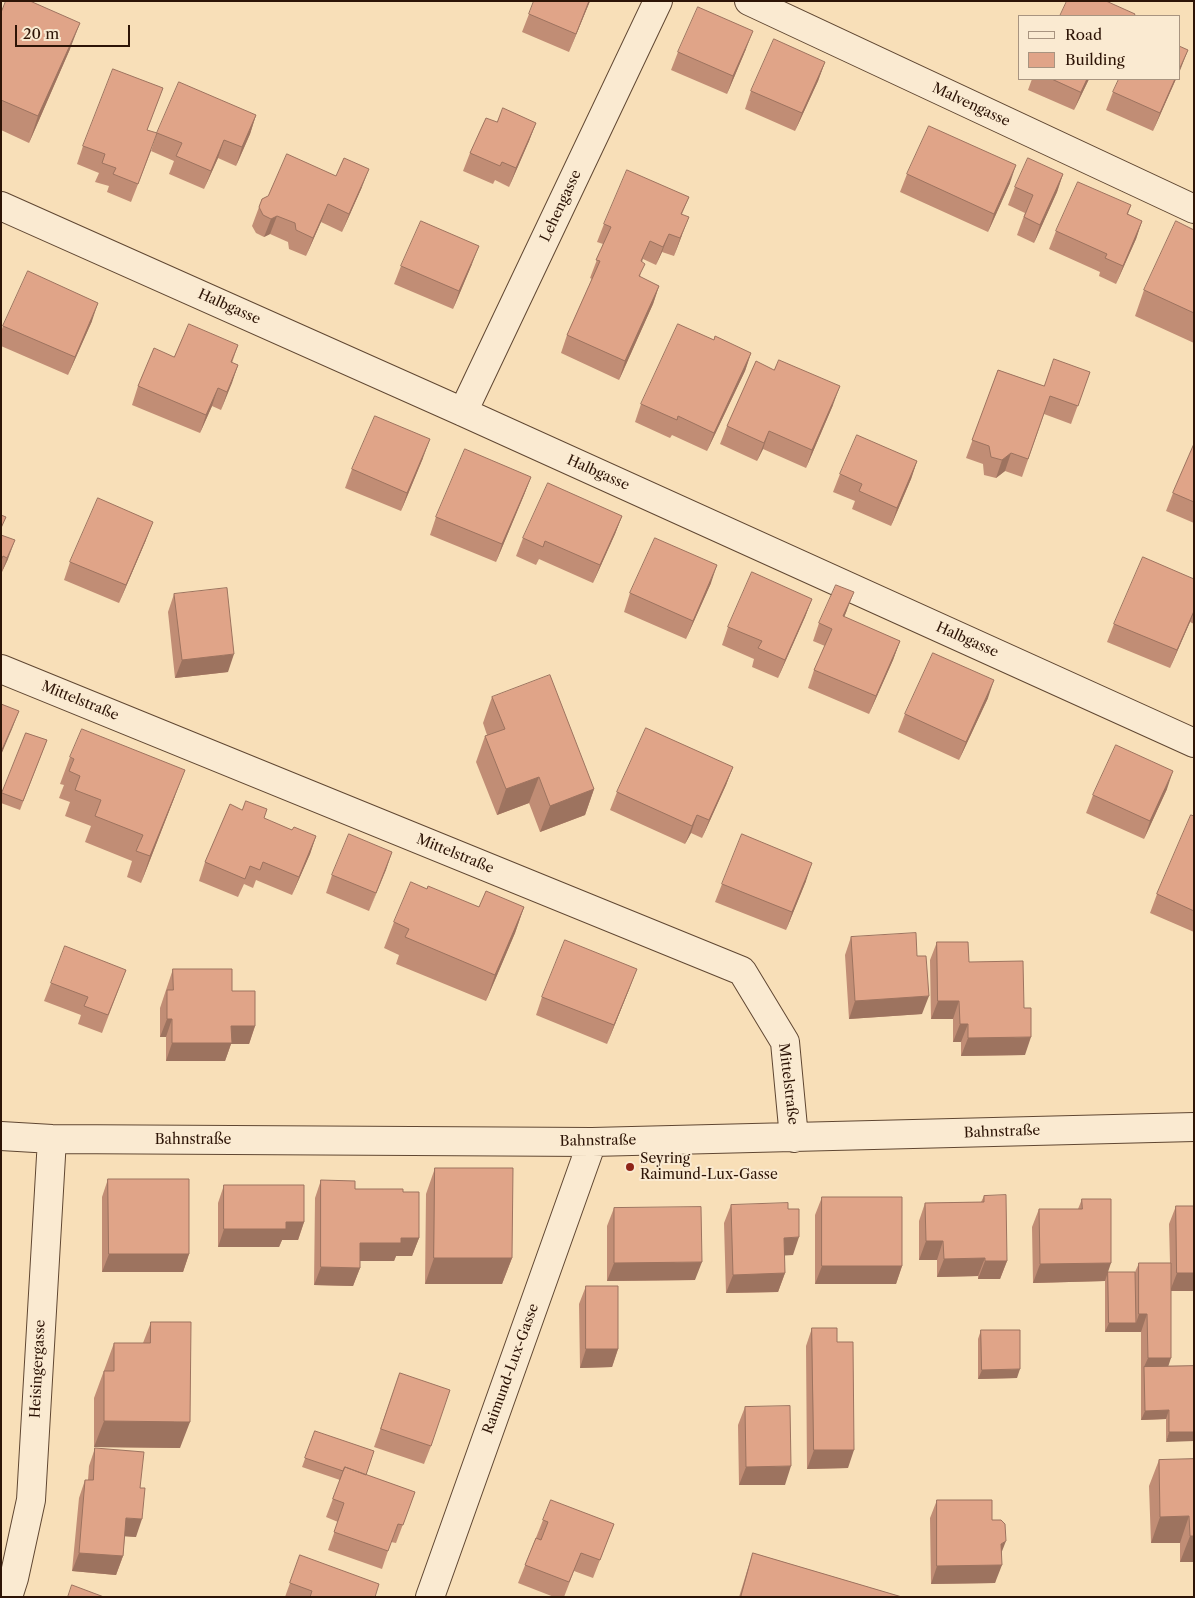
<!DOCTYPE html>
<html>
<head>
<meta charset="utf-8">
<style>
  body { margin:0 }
  #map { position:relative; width:1195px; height:1598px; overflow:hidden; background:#f8dfb8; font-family:"Libre Caslon Text",serif }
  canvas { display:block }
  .frame { position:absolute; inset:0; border:2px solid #2d1406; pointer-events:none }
  .legend { position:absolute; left:1018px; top:15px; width:162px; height:65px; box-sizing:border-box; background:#faead1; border:1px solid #a89480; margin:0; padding:6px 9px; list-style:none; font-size:15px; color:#2d1406 }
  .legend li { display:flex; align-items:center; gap:10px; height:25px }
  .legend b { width:25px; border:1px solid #a89480 }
  .scale { position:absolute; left:15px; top:25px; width:115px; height:22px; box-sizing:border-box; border:2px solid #2d1406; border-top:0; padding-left:6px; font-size:15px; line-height:18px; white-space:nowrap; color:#2d1406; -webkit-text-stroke:4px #faead1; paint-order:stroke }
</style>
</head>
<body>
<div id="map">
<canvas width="1195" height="1598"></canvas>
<div class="frame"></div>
<ul class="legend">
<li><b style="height:6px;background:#faead1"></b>Road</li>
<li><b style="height:14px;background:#e0a488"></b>Building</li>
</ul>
<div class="scale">20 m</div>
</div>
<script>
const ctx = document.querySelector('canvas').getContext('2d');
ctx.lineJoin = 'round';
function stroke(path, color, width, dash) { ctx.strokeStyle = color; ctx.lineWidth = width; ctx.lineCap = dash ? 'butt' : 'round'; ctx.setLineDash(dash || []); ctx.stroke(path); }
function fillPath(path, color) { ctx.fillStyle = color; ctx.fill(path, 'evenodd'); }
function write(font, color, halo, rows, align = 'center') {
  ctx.font = font + ' "Libre Caslon Text",serif'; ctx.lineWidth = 4; ctx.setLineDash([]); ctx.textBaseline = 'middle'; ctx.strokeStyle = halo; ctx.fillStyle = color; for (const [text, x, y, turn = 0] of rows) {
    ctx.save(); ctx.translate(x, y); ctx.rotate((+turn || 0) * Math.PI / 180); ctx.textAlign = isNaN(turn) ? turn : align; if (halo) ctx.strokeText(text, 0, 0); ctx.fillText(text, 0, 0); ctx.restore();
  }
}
const minor = new Path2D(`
  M749 1 1194 209
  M1 206 463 412 1194 743
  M463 412 658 1
  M1 669 742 971 785 1042 794 1138
  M1 1136 52 1139 592 1142 1194 1127
  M8 1597 14 1578 31 1500 52 1139
  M430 1597 592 1142`);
stroke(minor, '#604732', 30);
stroke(minor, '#faead1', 28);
fillPath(new Path2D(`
  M590 1 569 52 522 32 529 14Z
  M1 13 70 49 29 143 1 130Z
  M746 49 727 94 671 70 678 52Z
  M825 62 818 81 795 131 745 109 751 91Z
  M1032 79H1089L1074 110 1028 90Z
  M1176 79 1153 131 1106 110 1113 92Z
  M163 88 147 130 151 151 131 202 107 192 109 186 95 182 99 173 77 164 83 146Z
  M256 115 250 134 236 166 218 158 204 189 169 174 174 161 151 151 157 133Z
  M497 122 536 123 529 141 509 187 495 180 493 184 463 171 470 153Z
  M907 174 1010 183 988 232 900 192Z
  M1063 174 1057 192 1034 243 1017 235 1025 213 1008 205 1015 187Z
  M362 187 342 232 321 222 306 256 289 249 288 242 270 234 264 237 256 233 252 226 262 199Z
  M689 197 682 214V235L674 256 662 252 656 265 643 259 642 262 640 277 659 286 653 304 619 380 561 353 567 335 592 279 590 278 603 244 597 242 604 224Z
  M1131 205 1128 214 1142 221 1136 239 1116 284 1099 276 1100 272 1049 249 1056 231Z
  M1194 230V343L1135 316 1144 290Z
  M472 264 453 309 394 284 401 266Z
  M92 321 68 375 1 346V332L3 326Z
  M714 340 751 353 745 371 707 451 672 435 670 438 635 422 641 404Z
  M238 345 232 363 238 365 221 410 212 406 200 433 132 405 138 386 174 357Z
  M998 370 1044 386 1090 372 1071 424 1044 414 1022 477 1005 471 996 478 984 475 983 464 966 458Z
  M833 405 806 468 763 449 757 461 720 444 727 426Z
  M1194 444V523L1166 511 1173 493Z
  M423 458 401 511 345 488 352 469Z
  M917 461 911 479 891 526 852 509 855 501 833 492 840 474Z
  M531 477 524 495 496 562 430 535 436 517Z
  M622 516 615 534 593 583 539 559 536 565 516 556 523 538Z
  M1 535 8 559 1 574Z
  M146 540 119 603 64 580 70 562Z
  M1194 579V624L1190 622 1170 668 1107 642 1114 624Z
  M711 583 686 639 624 612 630 593Z
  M174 594 228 672 175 678 168 612Z
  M812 599 805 617 778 678 752 667 754 659 722 645 728 627Z
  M847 610 844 617 900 641 893 660 869 714 808 688 814 670 825 646 813 641 819 623Z
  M492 697 594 789 585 815 540 832 529 803 497 815 476 762 485 736 487 735 483 723Z
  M988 698 959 760 898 732 905 714Z
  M26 733 47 740 20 810 1 803V796Z
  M70 757 175 796 141 883 127 877 132 861 85 842 91 826 65 816 70 802 59 798 64 785 60 784Z
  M733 767 726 785 702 838 691 833 685 844 610 810 617 792Z
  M1167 789 1144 839 1086 813 1093 795Z
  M242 810 292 830 316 836 310 854 292 895 256 880 253 888 244 884 238 897 199 881 205 862Z
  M1194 816V932L1150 913 1157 894Z
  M392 852 369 911 326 893 332 875Z
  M806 881 786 930 715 902 722 884Z
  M427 889 479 907H524L515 933 486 1001 396 964 399 955 384 948 394 922Z
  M851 937 917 956 922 1014 849 1019 845 955Z
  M937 942 969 962 1025 1055 961 1056V1042H953V1019H931L930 960Z
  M173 969 232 991 255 1026 249 1044H231L225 1061H166V1037H160V1008Z
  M126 970 102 1033 78 1024 81 1015 44 1001 51 983Z
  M630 987 607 1044 536 1015 542 997Z
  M435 1168 512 1258 502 1284H425L426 1194Z
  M108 1179 189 1254 183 1272H102V1197Z
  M321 1180 355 1189 403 1192 419 1238 412 1256H396L394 1261H360V1268L353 1286 314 1285 315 1198Z
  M224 1185 304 1222 298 1240H282L279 1247H218V1203Z
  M984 1196 1007 1261 1000 1279H978V1276L937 1277V1260H919V1221L925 1203 981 1202Z
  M822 1197 902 1266 896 1284H815V1215Z
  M1082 1199 1108 1272H1135L1139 1263H1170L1169 1224 1176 1206H1194V1291H1171L1168 1366H1194L1166 1442V1419L1141 1420V1332H1105V1281L1033 1283 1032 1227 1039 1209H1078Z
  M731 1205 788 1209 793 1255H784L785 1273 778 1292 726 1293 724 1223Z
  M614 1208 695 1280 607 1281V1226Z
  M586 1286 618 1349 612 1367 580 1368 579 1304Z
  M151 1322 180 1448 94 1447V1398L114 1343H143Z
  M812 1328 837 1342 848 1468 807 1469 806 1346Z
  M981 1330 1017 1378 978 1379V1339Z
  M400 1373 431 1446 424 1464 374 1447Z
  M745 1407 785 1485H739L738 1425Z
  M315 1431 366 1475 415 1492 396 1543 391 1542 382 1569 328 1550 338 1522 326 1517 340 1480 302 1467Z
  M95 1448 136 1537 125 1536 123 1556 116 1575 72 1571 79 1498 85 1480H88L89 1466Z
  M1194 1459V1562H1180V1543H1151L1149 1486 1159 1460Z
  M937 1500 992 1520 1002 1552 995 1583 931 1584 930 1518Z
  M543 1520 614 1524 593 1578 574 1571 564 1597H554L518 1583Z
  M753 1553 902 1597H739L747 1571Z
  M300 1555 375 1597H285Z`), '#c18d75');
fillPath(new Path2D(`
  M589 1H590L569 52 576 34Z
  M80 23 70 49 29 143 38 116Z
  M753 31 746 49 727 94 733 76Z
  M1188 50 1181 68 1179 73V70Z
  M825 62 818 81 795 131 802 113Z
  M1087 79H1089L1074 110 1081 92Z
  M1175 79H1176L1153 131 1160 113Z
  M256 115 250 134 236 166 242 147Z
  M536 123 529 141 509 187 516 168Z
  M224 140 218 158 204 189 211 171Z
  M1016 165 1010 183 988 232 994 214Z
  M369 169 362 187 342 232 349 214Z
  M1063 174 1057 192 1034 243 1040 225Z
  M328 204 321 222 306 256 313 238Z
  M277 216 270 234 264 237 271 219Z
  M689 217 682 235 674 256 680 238Z
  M1142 221 1136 239 1116 284 1123 266Z
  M669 234 662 252 656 265 663 247Z
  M479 246 472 264 453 309 459 291Z
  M659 286 653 304 619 380 625 361Z
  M98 303 92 321 68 375 75 357Z
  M751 353 745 371 707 451 714 433Z
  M238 365 232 383 221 410 227 392Z
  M840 386 833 405 806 468 812 450Z
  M218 388 212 406 200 433 206 415Z
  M769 431 763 449 757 461 764 443Z
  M430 439 423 458 401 511 407 493Z
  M1011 453 1005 471 996 478 1002 460Z
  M917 461 911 479 891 526 897 508Z
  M531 477 524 495 496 562 502 544Z
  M622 516 615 534 593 583 600 565Z
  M153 522 146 540 119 603 126 585Z
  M15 540 8 559 1 574 7 558Z
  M717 565 711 583 686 639 693 621Z
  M854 592 847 610 837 635 843 616Z
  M812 599 805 617 778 678 785 660Z
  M1194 611 1190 622 1170 668 1177 650Z
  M900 641 893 660 869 714 876 696Z
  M234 654 228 672 175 678 182 660Z
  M994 680 988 698 959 760 966 742Z
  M19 711 12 729 1 755V752Z
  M733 767 726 785 702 838 709 820Z
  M185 770 175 796 141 883 150 856Z
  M1173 771 1167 789 1144 839 1150 821Z
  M539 777 529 803 497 815 506 789Z
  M594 789 585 815 540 832 550 806Z
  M697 815 691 833 685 844 692 826Z
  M316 836 310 854 292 895 299 877Z
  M392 852 386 870 369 911 376 893Z
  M812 863 806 881 786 930 792 912Z
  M524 907 515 933 486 1001 495 975Z
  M637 969 630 987 607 1044 614 1025Z
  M929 996 922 1014 849 1019 855 1001Z
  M938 1001H959L953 1019H931Z
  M167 1019H172L166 1037H160Z
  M960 1024H968L961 1042H953Z
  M231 1026H255L249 1044H231L225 1061H166L172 1043Z
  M1031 1037 1025 1055 961 1056 968 1038Z
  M286 1222H304L298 1240H282L279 1247H218L224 1229Z
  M799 1237 793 1255 777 1256 784 1238Z
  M401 1238H419L412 1256H396L394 1261H354L360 1243Z
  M926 1241H943L937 1260H919Z
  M109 1254H189L183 1272H102Z
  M434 1258H512L502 1284H425Z
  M985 1258 978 1276 937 1277 944 1259Z
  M985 1261H1007L1000 1279H978Z
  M702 1262 695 1280 607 1281 614 1263Z
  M1111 1263 1105 1281 1033 1283 1040 1264Z
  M822 1266H902L896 1284H815Z
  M321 1267 360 1268 353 1286 314 1285Z
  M785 1273 778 1292 726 1293 733 1275Z
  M1177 1273H1194V1291H1170Z
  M1139 1314H1147L1141 1332H1105L1109 1323H1136Z
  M586 1349H618L612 1367 580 1368Z
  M1148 1358H1171L1165 1376 1144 1367Z
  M1020 1369 1017 1378 978 1379 982 1370Z
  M1169 1410 1166 1419 1141 1420 1145 1411Z
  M104 1421 190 1422 180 1448 94 1447Z
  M1169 1432H1194V1441L1166 1442Z
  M814 1450H854L848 1468 807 1469Z
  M791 1466 785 1485H739L746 1467Z
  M1189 1516 1180 1543H1151L1160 1517Z
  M126 1518 142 1519 136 1537 120 1536Z
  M1190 1536H1194V1562H1180Z
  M1006 1541 999 1559 1001 1544Z
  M79 1553 123 1556 116 1575 72 1571Z
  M1002 1565 995 1583 931 1584 937 1566Z`), '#9d735f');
const building = new Path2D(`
  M6 1H30L80 23 38 116 1 100V13Z
  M534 1H589L576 34 529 14Z
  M1067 1H1106L1135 14 1134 16H1060Z
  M698 7 753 31 733 76 678 52Z
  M774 39 825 62 802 113 751 91Z
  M1179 46 1188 50 1179 70Z
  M113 69 163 88 147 130 157 133 138 184 113 174 116 168 102 163 105 154 83 146Z
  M1052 79H1087L1081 92Z
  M1119 79H1175L1160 113 1113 92Z
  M179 82 256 115 242 147 224 140 211 171 176 156 182 143 157 133Z
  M503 108 536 123 516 168 502 162 500 166 470 153 486 118 497 122Z
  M929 126 1016 165 994 214 907 174Z
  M287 154 336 176 344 158 369 169 349 214 328 204 313 238 296 230 295 223 277 216 271 219 263 215 259 207 262 199 268 196Z
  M1028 158 1063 174 1040 225 1024 217 1033 195 1015 187Z
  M627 170 689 197 681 214 689 217 680 238 669 234 663 247 650 241 641 261 645 264 639 276 659 286 625 361 567 335 600 261 596 260 611 227 604 224Z
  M1078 182 1131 205 1127 214 1142 221 1123 266 1105 258 1107 254 1056 231Z
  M421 221 479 246 459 291 401 266Z
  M1176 221 1194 230V313L1144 290Z
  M28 271 98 303 75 357 3 326Z
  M189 324 238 345 231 362 238 365 227 392 218 388 206 415 138 386 154 348 174 357Z
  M678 324 714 340 715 336 751 353 714 433 678 416 677 420 641 404Z
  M1054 359 1090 372 1078 406 1050 396 1028 459 1011 453 1002 460 991 457 989 446 972 440 998 370 1044 386Z
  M779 360 840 386 812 450 769 431 764 443 727 426 756 361 774 370Z
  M375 416 430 439 407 493 352 469Z
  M857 435 917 461 897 508 859 491 862 484 840 474Z
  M1194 444V502L1173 493Z
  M465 449 531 477 502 544 436 517Z
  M548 483 622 516 600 565 545 541 543 547 523 538Z
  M98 498 153 522 126 585 70 562Z
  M1 515 6 517 1 528Z
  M1 535 15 540 7 558 3 556 1 560Z
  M655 538 717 565 693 621 630 593Z
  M1143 557 1194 579V611L1177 650 1114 624Z
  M752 572 812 599 785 660 758 648 762 641 728 627Z
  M836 585 854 592 843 616 900 641 876 696 814 670 832 629 819 623Z
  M227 588 234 654 182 660 174 594Z
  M933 653 994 680 966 742 905 714Z
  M550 675 594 789 550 806 539 777 506 789 485 736 505 729 492 697Z
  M1 704 19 711 1 752Z
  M646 728 733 767 709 820 697 815 692 826 617 792Z
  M82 729 185 770 150 856 136 851 143 835 95 816 101 800 75 790 80 776 69 771 74 759 70 757Z
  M26 733 47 740 23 801 2 793Z
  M1116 745 1173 771 1150 821 1093 795Z
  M246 801 267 809 264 818 292 830 294 827 316 836 299 877 263 862 260 870 250 866 245 879 205 862 230 804 242 810Z
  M1191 815 1194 816V911L1157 894Z
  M349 834 392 852 376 893 332 875Z
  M742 834 812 863 792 912 722 884Z
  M411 882 427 889 428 886 479 907 486 891 524 907 495 975 405 937 409 929 394 922Z
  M916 933 917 956H926L929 996 855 1001 851 937Z
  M565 940 637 969 614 1025 542 997Z
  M937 942H968L969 962 1023 961 1024 1008H1031V1037L968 1038V1024H960L959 1001H938Z
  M65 946 126 970 108 1015 84 1006 88 997 51 983Z
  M173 969H232V991H255V1026H231L232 1043H172V1019H167V990H173Z
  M435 1168H513L512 1258H434Z
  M108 1179H189V1254H109Z
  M321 1180 355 1181V1189H403V1192H419V1238H401V1243H360V1268L321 1267Z
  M224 1185H304V1222H286V1229H224Z
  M1006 1195 1007 1261H985V1258L944 1259 943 1241H926L925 1203 984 1202V1196Z
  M822 1197H902V1266H822Z
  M1082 1199H1111V1263L1040 1264 1039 1209H1082Z
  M788 1203V1209H799V1237L784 1238 785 1273 733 1275 731 1205Z
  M1176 1206H1194V1273H1177Z
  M701 1207 702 1262 614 1263V1208Z
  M1139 1263H1171V1358H1148L1147 1314H1139Z
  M1108 1272H1135L1136 1323H1109Z
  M586 1286H618V1349H586Z
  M151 1322H191L190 1422 104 1421V1371H114V1343H150Z
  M812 1328H837V1342H853L854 1450H814Z
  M981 1330H1020V1369L982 1370Z
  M1194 1366V1432H1169V1410L1145 1411 1144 1367Z
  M400 1373 450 1390 431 1446 381 1429Z
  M790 1406 791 1466 746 1467 745 1407Z
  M315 1431 374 1451 366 1475 345 1467 343 1471 305 1458Z
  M95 1448 144 1452 140 1488H145L142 1519 126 1518 123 1556 79 1553 85 1480H93Z
  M1194 1459V1536H1190L1189 1516 1160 1517 1159 1460Z
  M345 1467 415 1492 403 1525 398 1524 388 1551 334 1532 344 1503 333 1499Z
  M551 1500 614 1524 600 1560 581 1553 569 1582 525 1565 536 1538 541 1540 548 1522 543 1520Z
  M937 1500H992V1520H1001L1005 1524 1006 1541 1001 1544 1002 1565 937 1566Z
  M753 1553 902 1597H741Z
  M300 1555 379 1584 375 1597H310L312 1591 290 1583Z
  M72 1585 104 1597H68Z`);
fillPath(building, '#e0a488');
stroke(building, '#9d735f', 1);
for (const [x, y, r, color] of [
  [630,1167,5,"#8f2418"]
]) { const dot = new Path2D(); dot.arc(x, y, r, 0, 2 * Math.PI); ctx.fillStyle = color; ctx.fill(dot); stroke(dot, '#faead1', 2); }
write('14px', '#2d1406', '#faead1', [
  ["Malvengasse",971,105,25],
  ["Lehengasse",561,206,-65],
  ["Halbgasse",229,307,24],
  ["Halbgasse",598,473,24],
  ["Halbgasse",967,640,24],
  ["Mittelstraße",80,701,22],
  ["Mittelstraße",455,854,22],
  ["Mittelstraße",788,1084,83],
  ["Bahnstraße",1002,1132,-2],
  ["Bahnstraße",193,1140],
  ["Bahnstraße",598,1141,-1],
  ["Heisingergasse",38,1369,-87],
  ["Raimund-Lux-Gasse",511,1369,-70]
]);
write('14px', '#2d1406', '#faead1', [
  ["Seyring",640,1159],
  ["Raimund-Lux-Gasse",640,1175]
], 'left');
</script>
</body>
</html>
